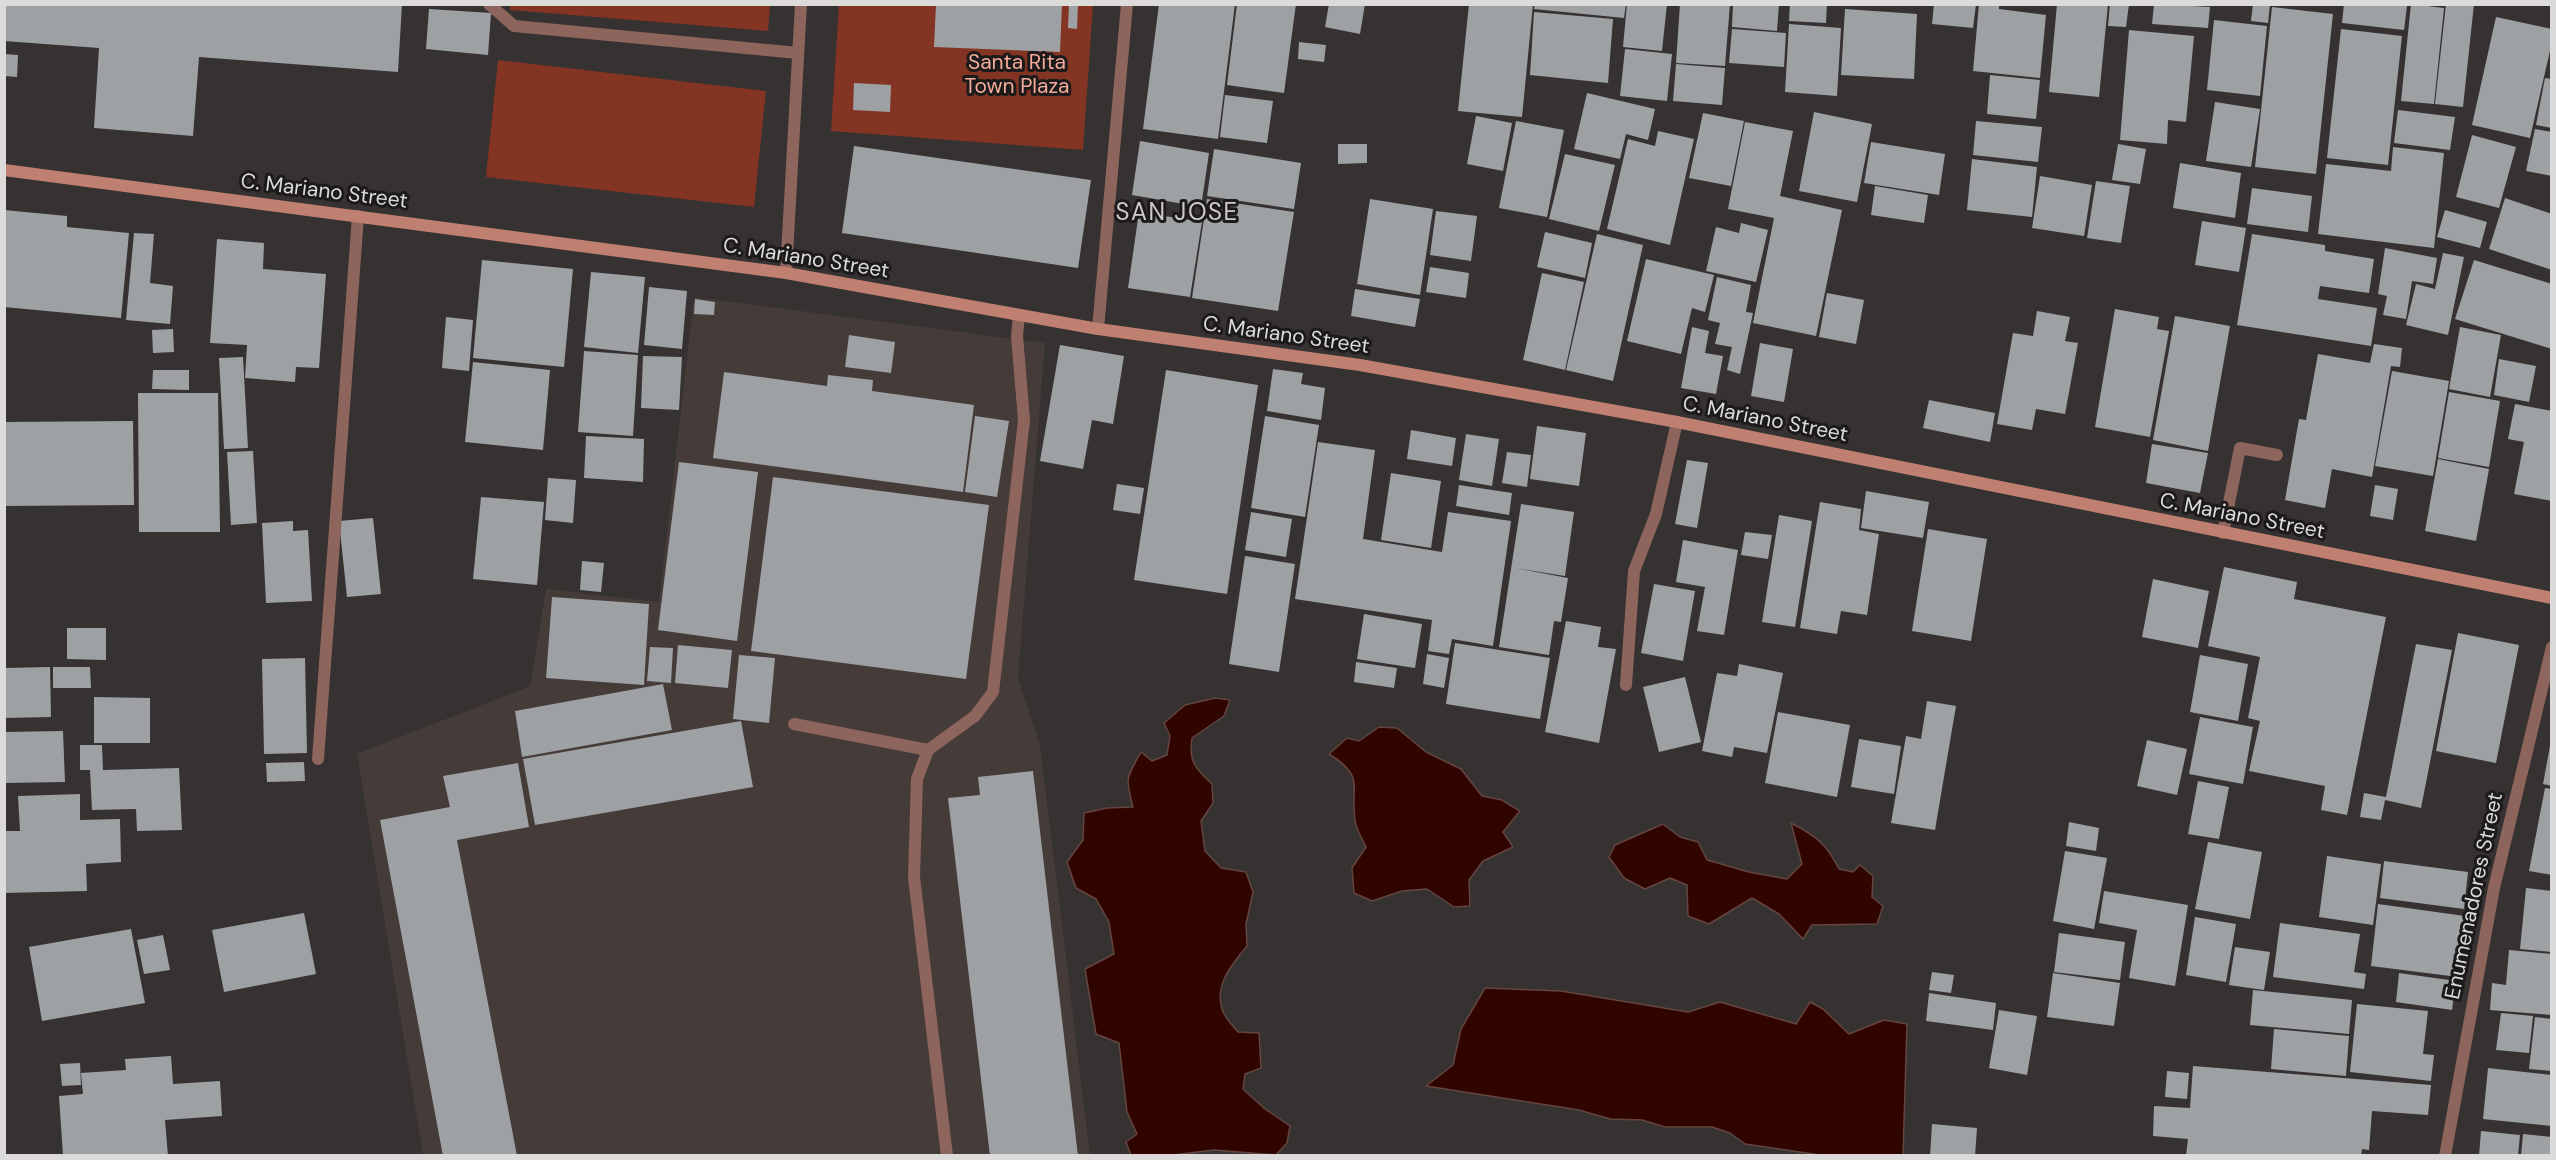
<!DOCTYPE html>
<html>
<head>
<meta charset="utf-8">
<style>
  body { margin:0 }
  #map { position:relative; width:2556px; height:1160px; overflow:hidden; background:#363231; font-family:"DM Sans",sans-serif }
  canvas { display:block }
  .frame { position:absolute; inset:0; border:6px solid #dddbda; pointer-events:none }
</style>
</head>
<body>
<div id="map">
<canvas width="2556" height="1160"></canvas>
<div class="frame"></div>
</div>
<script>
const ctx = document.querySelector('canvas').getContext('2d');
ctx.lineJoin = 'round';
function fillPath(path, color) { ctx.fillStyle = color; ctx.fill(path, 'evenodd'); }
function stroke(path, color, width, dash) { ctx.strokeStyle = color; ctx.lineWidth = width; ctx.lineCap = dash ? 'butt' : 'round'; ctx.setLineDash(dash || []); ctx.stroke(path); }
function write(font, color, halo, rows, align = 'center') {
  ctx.font = font + ' "DM Sans",sans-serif'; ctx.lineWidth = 6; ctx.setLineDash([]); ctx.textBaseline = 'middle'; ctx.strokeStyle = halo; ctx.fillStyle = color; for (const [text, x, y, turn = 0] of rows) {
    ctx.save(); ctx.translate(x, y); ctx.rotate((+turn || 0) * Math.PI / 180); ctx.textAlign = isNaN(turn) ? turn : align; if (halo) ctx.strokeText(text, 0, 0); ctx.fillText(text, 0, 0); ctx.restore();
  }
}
fillPath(new Path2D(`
  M694 297 1045 343 1018 678 1040 744 1090 1155H423L357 754 530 686 546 589 659 602Z`), '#453b38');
fillPath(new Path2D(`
  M510 5V4L770 5 768 31 510 10Z
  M839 5H1093L1083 150 831 131Z
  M498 60 766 91 754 207 486 177Z`), '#833423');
const water = new Path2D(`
  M1215 698 1230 700 1224 716 1192 738C1188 762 1196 769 1212 784L1213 803 1201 821 1205 851 1221 868 1246 872 1253 892 1246 924 1247 946C1232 964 1214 985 1222 1009 1224 1017 1233 1026 1238 1032L1259 1033 1261 1068 1245 1074 1243 1089 1265 1109 1290 1126 1287 1143 1276 1155 1214 1150 1173 1155H1131L1126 1142 1137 1134 1127 1112 1119 1043 1096 1034 1085 969 1114 954 1109 922 1096 899 1076 888 1067 862 1083 840 1084 813 1107 808 1133 807C1125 777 1126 779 1141 752L1152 761 1167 755 1170 736 1164 723 1185 705Z
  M1379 727 1397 728 1426 752 1461 769 1482 796 1502 800 1520 811 1503 832 1513 847 1483 861 1469 880 1470 906 1454 907 1427 889 1402 891 1372 901 1354 893 1352 868 1366 847C1362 839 1356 829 1355 820 1350 786 1366 777 1329 754L1347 738 1359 741Z
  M1791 823C1816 836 1826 843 1839 869L1853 872 1860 865 1873 876 1872 897 1883 906 1877 924 1812 925 1803 939 1779 914 1752 898 1709 924 1688 916 1687 885 1670 878 1645 889 1624 878 1609 857 1615 845 1663 824 1680 837 1698 842 1707 860 1749 872 1787 879 1802 864Z
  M1485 988 1561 991 1688 1012 1720 1002 1796 1024 1810 1002 1823 1009 1849 1034 1884 1020 1907 1024 1903 1155H1820L1745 1144 1730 1133 1712 1127H1665L1642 1120 1610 1119 1579 1110 1426 1086 1453 1065 1461 1029Z`);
fillPath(water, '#300500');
stroke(water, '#644541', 1.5);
fillPath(new Path2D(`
  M4 4H402L398 72 199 57 193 136 94 128 99 48 4 41Z
  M936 4H1062L1060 52 934 47Z
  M1069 4H1078L1077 29 1068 28Z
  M1159 4H1235L1218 139 1143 129Z
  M1237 4H1296L1284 93 1227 85Z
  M1329 4H1365L1360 34 1325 27Z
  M1469 4H1533L1522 117 1458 111Z
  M1535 4H1626L1624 18 1534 9Z
  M1627 4H1667L1662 51 1623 47Z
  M1680 4H1730L1725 66 1676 63Z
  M1733 4H1779L1777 31 1732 27Z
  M1790 4H1827L1826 23 1789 21Z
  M1934 4H1976L1973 28 1932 24Z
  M1979 4H1999V9L2046 15 2040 78 1973 71Z
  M2057 4H2108L2099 97 2049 92Z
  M2110 4H2129L2126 27 2108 26Z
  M2154 4 2210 7 2208 28 2152 24Z
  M2253 4H2270L2268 23 2251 21Z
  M2344 4 2407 6 2404 30 2342 23Z
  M2411 4 2444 8 2434 104 2401 101Z
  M2446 4H2474L2463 107 2435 104Z
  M2272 7 2333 14 2316 174 2255 167Z
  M429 9 491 13 488 55 426 49Z
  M1845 9 1917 14 1914 79 1841 75Z
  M1534 12 1613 19 1608 83 1530 75Z
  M2496 17 2552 29V42L2530 138 2472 125Z
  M2214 20 2267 26 2260 96 2207 90Z
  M1789 24 1841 28 1837 96 1785 92Z
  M1732 29 1786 33 1784 67 1729 63Z
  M2341 29 2402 36 2388 165 2327 158Z
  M2129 30 2194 36 2186 122 2168 120 2167 144 2120 140Z
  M1299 42 1326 45 1324 62 1298 59Z
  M1625 49 1672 54 1667 101 1620 96Z
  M4 54 18 55 17 77 4 76Z
  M1676 64 1725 68 1722 105 1673 101Z
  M1990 75 2040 80 2036 119 1987 114Z
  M2545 78 2552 79V128L2536 125Z
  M854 83 891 85 890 112 853 110Z
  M1587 93 1655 109 1648 140 1626 134 1620 159 1574 149Z
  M1225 95 1273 101 1267 143 1220 137Z
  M2215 102 2260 109 2251 167 2206 161Z
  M2398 110 2455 117 2450 150 2394 143Z
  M1814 112 1872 124 1857 202 1799 191Z
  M1703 113 1744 121 1731 186 1689 178Z
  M1476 116 1512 123 1503 171 1467 164Z
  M1516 121 1564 130 1547 217 1499 208Z
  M1976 121 2042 127 2038 162 1973 155Z
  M1745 122 1793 131 1780 196 1842 210 1816 336 1753 323 1774 218 1728 209Z
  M2535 129 2552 132V176L2526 171Z
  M1658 131 1694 139 1670 245 1607 229 1628 139 1655 146Z
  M2472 135 2516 147 2499 208 2456 197Z
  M1140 141 1209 153 1201 207 1132 195Z
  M1871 142 1945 154 1939 195 1864 183Z
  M1338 144H1367V163L1338 164Z
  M2118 144 2146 149 2140 184 2112 180Z
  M854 146 1091 180 1078 268 842 233Z
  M2393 147 2444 153 2434 248 2318 234 2326 164 2391 171Z
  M1214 149 1301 163 1294 209 1207 196Z
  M1565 154 1615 165 1599 231 1549 219Z
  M1972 159 2037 167 2032 217 1967 210Z
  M2180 163 2241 173 2235 218 2173 208Z
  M2040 176 2092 185 2084 236 2032 228Z
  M2096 181 2130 186 2121 243 2087 238Z
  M1875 186 1928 195 1924 223 1871 215Z
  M2252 188 2312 196 2308 232 2247 224Z
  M2505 198 2552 214V270L2489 249Z
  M1207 199 1294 212 1278 311 1192 298Z
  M1370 199 1433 209 1420 295 1357 284Z
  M4 210 67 216V227L129 233 121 318 4 307Z
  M2445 210 2487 222 2480 248 2437 237Z
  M1436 211 1477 216 1471 261 1430 255Z
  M1139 212 1202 222 1190 297 1128 288Z
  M2202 221 2246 228 2239 272 2195 265Z
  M1741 223 1768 230 1756 282 1706 271 1716 227 1739 233Z
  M1545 232 1592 243 1585 278 1537 267Z
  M134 233 154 234 150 283 173 286 170 324 126 320Z
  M1597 234 1643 245 1613 381 1566 370Z
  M2252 234 2325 245V251L2374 259 2369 293 2320 286 2318 299 2377 308 2371 346 2237 325Z
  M217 239 264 243 263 269 326 274 319 368 296 367 295 382 245 378 247 345 210 343Z
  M2385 248 2437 258 2433 284 2412 281 2406 319 2383 315 2387 296 2378 294Z
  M2443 253 2464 257 2448 335 2406 325 2416 284 2435 289Z
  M1646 259 1714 275 1705 312 1692 308 1681 354 1627 341Z
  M482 260 573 269 564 367 473 358Z
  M2474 260 2552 284V349L2455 319Z
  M1430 267 1469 273 1466 298 1426 292Z
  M591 272 645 277 638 353 584 347Z
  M1542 273 1584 282 1565 370 1523 360Z
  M1717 277 1751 285 1746 312 1753 313 1740 374 1727 370 1732 347 1715 344 1720 323 1708 320Z
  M649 287 687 291 682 349 644 345Z
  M1355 289 1420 299 1415 327 1351 316Z
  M1827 293 1864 300 1856 344 1819 337Z
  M695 299 715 302 714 315 694 314Z
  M2115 309 2159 317 2157 329 2169 331 2150 437 2095 427Z
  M2037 311 2070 317 2065 341 2078 343 2065 414 2036 409 2032 430 1997 424 2013 333 2033 336Z
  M2175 316 2230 326 2208 451 2153 440Z
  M446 317 473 320 469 371 442 368Z
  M1692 327 1709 331 1705 353 1723 356 1716 394 1681 388Z
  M2460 327 2501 335 2490 397 2449 389Z
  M173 329 174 352 153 353 152 330Z
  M849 335 895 342 891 373 845 367Z
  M1760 343 1793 349 1784 402 1751 396Z
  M2374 344 2402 348 2400 367 2391 366 2372 477 2332 469 2325 508 2285 500 2299 419 2306 420 2318 354 2370 363Z
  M1060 345 1124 356 1113 424 1092 420 1083 469 1040 461Z
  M584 351 638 355 633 436 578 432Z
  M643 356 682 357 679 410 641 408Z
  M243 357 248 448 224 449 219 358Z
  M2499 359 2536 366 2529 402 2494 395Z
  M473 362 550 370 543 450 465 442Z
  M1273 369 1303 373 1301 384 1325 388 1321 420 1267 411Z
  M153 370H189V390L152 389Z
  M1166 370 1258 385 1227 594 1134 580Z
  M2392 371 2449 381 2433 476 2375 466Z
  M724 372 827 386 828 375 873 380 872 391 974 405 963 492 713 458Z
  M2449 392 2500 401 2489 467 2438 458Z
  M138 393H218L220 532H139Z
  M1929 400 1995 413 1990 442 1923 428Z
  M2515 404 2552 411V501L2514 494 2524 442 2508 439Z
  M975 416 1009 421 997 497 965 492Z
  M1265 416 1319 425 1305 517 1251 508Z
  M133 421 134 505 4 506V422Z
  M1537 426 1586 433 1579 486 1530 479Z
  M1411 430 1456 438 1452 466 1407 459Z
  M1466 434 1499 439 1492 486 1459 480Z
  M586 436 644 439 643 482 584 478Z
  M1318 442 1375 450 1363 539 1442 552 1448 512 1511 521 1493 646 1452 639 1449 654 1428 651 1432 620 1295 599Z
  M2152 444 2208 453 2200 493 2146 483Z
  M253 451 257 523 231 525 227 452Z
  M1507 452 1531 455 1527 487 1502 483Z
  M2438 459 2489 469 2476 541 2425 531Z
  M1687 460 1708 463 1697 528 1675 524Z
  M679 462 758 472 737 641 658 630Z
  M1391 473 1441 481 1431 548 1381 540Z
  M773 477 989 505 966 679 751 651Z
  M548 478 576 480 573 523 545 520Z
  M1117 484 1144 488 1140 514 1113 510Z
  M1459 485 1512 493 1509 515 1456 506Z
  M2375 485 2398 489 2393 520 2370 516Z
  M1866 491 1929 502 1923 538 1861 528Z
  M481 497 544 502 537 585 473 579Z
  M1820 502 1861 509 1859 530 1879 534 1867 615 1841 611 1837 634 1800 628Z
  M1521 504 1574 512 1565 576 1515 568 1568 578 1561 622 1554 621 1549 655 1499 647Z
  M1251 512 1292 519 1286 557 1245 550Z
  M1779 515 1812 521 1795 627 1762 622Z
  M373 518 381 594 347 597 339 521Z
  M293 521V531L308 530 312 601 266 603 262 523Z
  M1928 529 1987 539 1971 641 1912 631Z
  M1745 532 1772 535 1768 559 1741 555Z
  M1683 540 1738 550 1724 635 1697 631 1705 587 1676 582Z
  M1245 556 1295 564 1279 672 1229 664Z
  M582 561 604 563 601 592 580 590Z
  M2224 567 2297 582 2294 599 2386 617 2347 815 2321 810 2325 786 2249 771 2260 721 2248 718 2260 657 2208 646Z
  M2153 579 2209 591 2198 648 2142 637Z
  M1654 584 1695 591 1683 661 1641 653Z
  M552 597 649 604 644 685 546 678Z
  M1364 614 1422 624 1415 668 1357 659Z
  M1566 621 1601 627 1598 647 1616 649 1599 743 1545 732Z
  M67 628H106V660L67 659Z
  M2458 633 2519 645 2496 763 2436 751Z
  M1455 643 1550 658 1540 719 1446 704Z
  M2416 644 2452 650 2421 808 2385 800 2381 820 2360 817 2364 793 2386 797Z
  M678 645 732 650 728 688 675 683Z
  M650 647 673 648 671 683 647 681Z
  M1427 654 1449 658 1444 688 1423 684Z
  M739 655 775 658 769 723 733 719Z
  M2200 655 2248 664 2238 721 2190 712Z
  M305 658 307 753 264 754 262 659Z
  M1356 662 1397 668 1394 688 1354 682Z
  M1739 664 1783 673 1767 753 1734 747 1732 757 1702 751 1717 673 1737 676Z
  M50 667 51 717 4 718V668Z
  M53 667H90L91 688H53Z
  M1685 677 1701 742 1659 752 1643 687Z
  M663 684 672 730 522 757 515 711Z
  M94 697 150 698V743H94Z
  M1927 701 1956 706 1935 830 1891 823 1906 736 1921 739Z
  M1778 712 1850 725 1837 797 1765 783Z
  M2200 717 2253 727 2243 784 2189 774Z
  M741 721 753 787 535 825 523 759Z
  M63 731 65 782 4 783V732Z
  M1859 739 1901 746 1894 794 1851 787Z
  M2147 740 2187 749 2177 795 2137 786Z
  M80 745H102L103 770 179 768 182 830 137 831 136 809 92 810 90 770H80Z
  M2550 746H2552V786L2543 784Z
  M304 762 305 781 267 782 266 763Z
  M518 763 529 827 457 840 517 1156H443L380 820 450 807 443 776Z
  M1033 771 1078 1156H990L948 798 980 795 978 777Z
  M2198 781 2229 787 2219 839 2188 834Z
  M2545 788 2552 789V875L2529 871Z
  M80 794V820L120 819 121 862 86 864 87 891 4 893V831H20L18 796Z
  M2069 822 2099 828 2096 851 2066 846Z
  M2208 842 2262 852 2250 919 2195 909Z
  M2065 851 2107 858 2094 929 2053 921Z
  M2327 856 2381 864 2373 925 2319 917Z
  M2384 861 2468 872 2464 909 2380 898Z
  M2526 888 2552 891V952L2520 949Z
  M2104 891 2188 905 2175 986 2129 978 2137 930 2099 923Z
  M2378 904 2465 916 2458 977 2371 966Z
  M304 913 316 974 224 992 212 930Z
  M2195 917 2236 924 2226 982 2186 975Z
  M2280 923 2360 934 2354 972 2366 974 2364 989 2273 977Z
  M131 929 145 1003 42 1021 29 947Z
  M2059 933 2125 942 2120 980 2054 972Z
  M163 935 170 970 144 974 137 940Z
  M2235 947 2270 952 2264 990 2229 985Z
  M2509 950 2552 954V1015L2490 1010 2492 983 2506 985Z
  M1932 972 1954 975 1951 993 1929 990Z
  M2053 973 2120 983 2114 1026 2047 1017Z
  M2399 973 2456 981 2452 1010 2396 1002Z
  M2253 990 2352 1000 2349 1034 2250 1025Z
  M1929 993 1996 1003 1993 1030 1926 1021Z
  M2357 1004 2428 1011 2423 1054 2434 1055 2431 1081 2350 1072Z
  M1999 1010 2037 1016 2027 1075 1989 1068Z
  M2501 1013 2533 1016 2529 1053 2496 1050Z
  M2535 1017 2552 1019V1071L2529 1069Z
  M2274 1029 2349 1036 2346 1076 2271 1069Z
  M171 1056 173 1084 220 1081 222 1116 165 1120 168 1156H63L59 1096 83 1094 81 1073 126 1070 125 1059Z
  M80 1063 81 1085 62 1086 60 1064Z
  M2193 1066 2431 1085 2428 1115 2372 1111 2369 1150 2362 1149 2361 1156H2186L2188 1139 2153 1136 2154 1106 2190 1108Z
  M2488 1068 2552 1075V1126L2483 1119Z
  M2167 1071 2189 1073 2187 1099 2165 1097Z
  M1932 1124 1977 1128 1975 1156H1930Z
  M2481 1131 2520 1135 2518 1156H2479Z
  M2523 1134 2552 1137V1156H2521Z`), '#9ea1a4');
stroke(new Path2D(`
  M489 4 514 26 798 53
  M2223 533 2240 448 2277 455
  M1626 685 1634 571 1656 514 1677 422
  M794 724 928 750
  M318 759 358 216
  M947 1156 914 877 917 779 928 750 975 716 993 692 1024 420 1017 336 1019 315`), '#8d655c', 12);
stroke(new Path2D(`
  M786 273 801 4
  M1098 329 1127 4
  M2445 1156 2494 888 2552 647`), '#8d655c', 12);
stroke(new Path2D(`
  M4 170 786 273 1098 329 1360 365 1677 422 2552 598`), '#bf8071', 12);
write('21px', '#f4ab99', '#1c1a1a', [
  ["Santa Rita",1017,63],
  ["Town Plaza",1017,87]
]);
write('21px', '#dddbda', '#1c1a1a', [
  ["C. Mariano Street",324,192,7],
  ["C. Mariano Street",806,259,9],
  ["C. Mariano Street",1286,336,8],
  ["C. Mariano Street",1765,420,11],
  ["C. Mariano Street",2242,517,11],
  ["Enumenadores Street",2475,896,-78]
]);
ctx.letterSpacing = '1.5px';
write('24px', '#cfcac9', '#1c1a1a', [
  ["SAN JOSE",1177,214]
]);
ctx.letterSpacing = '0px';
</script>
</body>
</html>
